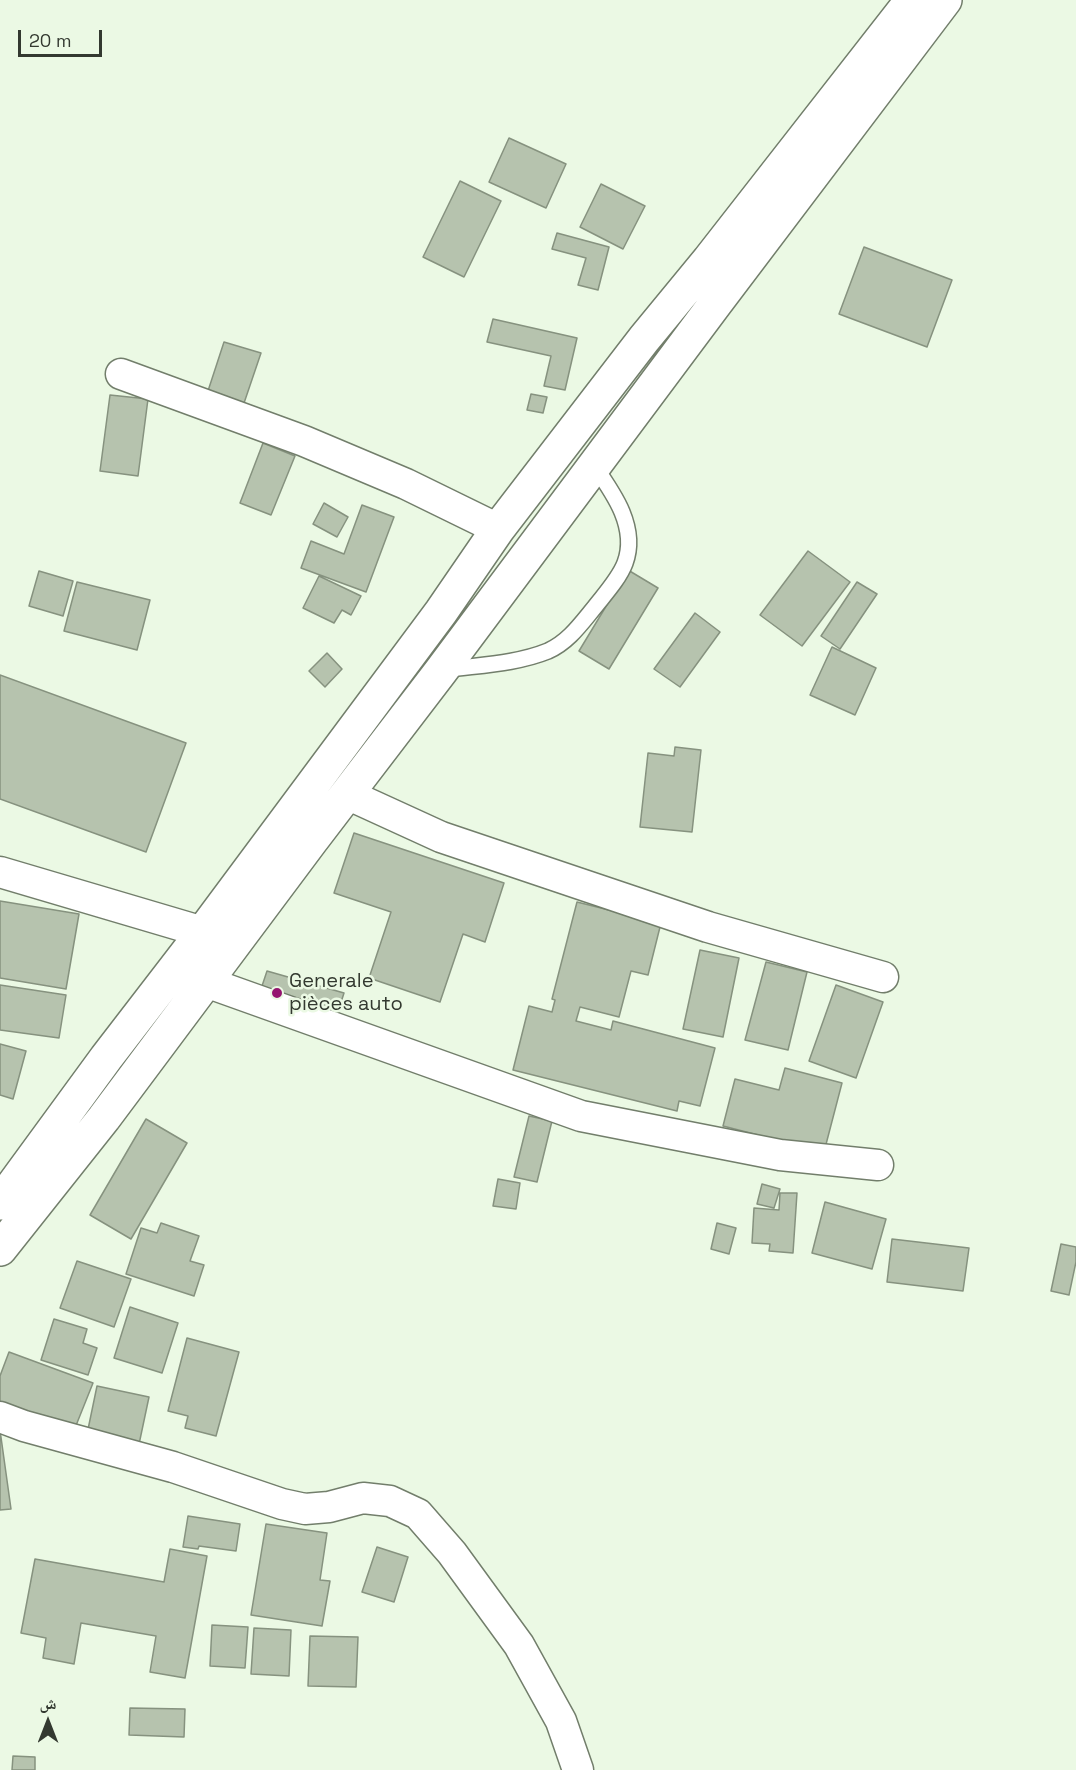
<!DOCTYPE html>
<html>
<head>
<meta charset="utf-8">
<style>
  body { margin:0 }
  #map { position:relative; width:1076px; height:1770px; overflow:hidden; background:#ebf9e4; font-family:"Space Grotesk","Noto Naskh Arabic",sans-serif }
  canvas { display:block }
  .north { position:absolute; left:18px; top:1692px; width:60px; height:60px; -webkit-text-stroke:4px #ebf9e4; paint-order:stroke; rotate:0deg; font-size:16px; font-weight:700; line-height:24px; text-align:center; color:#333930 }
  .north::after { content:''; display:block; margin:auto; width:21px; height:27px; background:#333930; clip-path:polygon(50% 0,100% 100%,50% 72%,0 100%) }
  .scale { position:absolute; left:18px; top:30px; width:84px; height:27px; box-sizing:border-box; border:3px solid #333930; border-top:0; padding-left:8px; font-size:18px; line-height:21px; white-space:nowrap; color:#333930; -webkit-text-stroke:4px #ebf9e4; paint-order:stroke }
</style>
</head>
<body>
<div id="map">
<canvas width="1076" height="1770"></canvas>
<div class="north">ش</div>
<div class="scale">20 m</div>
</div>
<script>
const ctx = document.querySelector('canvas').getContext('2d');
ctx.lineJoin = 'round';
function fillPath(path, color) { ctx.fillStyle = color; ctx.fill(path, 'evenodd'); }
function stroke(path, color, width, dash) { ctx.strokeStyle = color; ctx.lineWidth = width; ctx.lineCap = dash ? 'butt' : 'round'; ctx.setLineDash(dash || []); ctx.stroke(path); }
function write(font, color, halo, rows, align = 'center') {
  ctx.font = font + ' "Space Grotesk",sans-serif'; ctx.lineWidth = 5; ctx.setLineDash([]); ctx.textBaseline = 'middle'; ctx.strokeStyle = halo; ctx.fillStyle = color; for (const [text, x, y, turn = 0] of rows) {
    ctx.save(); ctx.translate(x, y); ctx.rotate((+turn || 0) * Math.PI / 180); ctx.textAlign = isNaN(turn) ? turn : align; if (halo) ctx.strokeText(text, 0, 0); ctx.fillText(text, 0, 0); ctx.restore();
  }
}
const building = new Path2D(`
  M509 138 566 164 546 208 489 182Z
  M460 181 501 201 464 277 423 257Z
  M601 184 645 206 623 249 580 227Z
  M557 233 609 247 598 290 578 285 586 258 552 249Z
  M864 247 952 280 927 347 839 314Z
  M493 319 577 338 565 390 544 386 551 356 487 342Z
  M224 342 261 353 242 409 206 397Z
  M531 394 547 397 543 413 527 410Z
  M110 395 148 399 138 476 100 471Z
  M263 443 295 456 271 515 240 503Z
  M324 503 348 517 337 537 313 524Z
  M362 505 394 517 366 592 301 568 311 541 344 554Z
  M808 551 850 582 802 646 760 615Z
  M628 570 658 588 609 669 579 651Z
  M39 571 73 581 63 616 29 606Z
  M319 576 361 596 351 615 342 610 334 623 303 608Z
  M77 582 150 600 137 650 64 631Z
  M857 582 877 594 840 649 821 636Z
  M695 613 720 632 680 687 654 669Z
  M832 647 876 668 855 715 810 695Z
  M327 653 342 669 325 687 309 671Z
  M0 675 186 743 146 852 0 799Z
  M675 747 701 750 692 832 640 827 648 753 674 756Z
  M354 833 504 883 485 942 463 934 440 1002 369 978 391 912 334 893Z
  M0 901 79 914 66 989 0 978Z
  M577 902 661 923 648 975 631 971 619 1017 580 1007 576 1021 611 1030 613 1021 715 1048 700 1106 679 1101 677 1111 513 1070 529 1006 552 1012 555 1000 552 999Z
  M700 950 739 958 723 1037 683 1029Z
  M766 962 807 972 788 1050 745 1040Z
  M267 971 344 993 337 1015 260 992Z
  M0 985 66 995 59 1038 0 1030Z
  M836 985 883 1002 856 1078 809 1061Z
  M0 1044 26 1051 13 1099 0 1095Z
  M785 1068 842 1083 824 1152 723 1126 735 1079 779 1090Z
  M529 1116 552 1121 537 1182 514 1177Z
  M146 1119 187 1143 131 1239 90 1215Z
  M498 1179 520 1183 516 1209 493 1206Z
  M762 1184 780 1189 774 1208 757 1204Z
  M780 1193H797L793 1253 769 1251 770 1244 752 1243 754 1208 779 1210Z
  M825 1202 886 1219 872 1269 812 1253Z
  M161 1223 199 1236 190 1261 204 1265 194 1296 126 1274 141 1228 157 1233Z
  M717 1223 736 1228 729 1254 711 1249Z
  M892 1239 969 1248 963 1291 887 1282Z
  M1061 1244 1076 1247V1262L1069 1295 1051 1291Z
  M77 1261 131 1279 114 1327 60 1308Z
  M130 1307 178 1323 162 1373 114 1358Z
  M54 1319 87 1329 83 1343 97 1348 88 1375 41 1360Z
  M187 1338 239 1352 216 1436 185 1428 188 1416 168 1411Z
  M9 1352 93 1383 73 1433 0 1405V1376Z
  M97 1386 149 1397 138 1449 86 1439Z
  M0 1430 11 1509 0 1510Z
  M188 1516 240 1524 236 1551 199 1546 198 1549 183 1547Z
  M266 1524 327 1533 320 1580 330 1581 322 1626 251 1615Z
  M377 1547 408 1557 394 1602 362 1592Z
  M170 1549 207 1556 185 1678 150 1672 156 1636 81 1623 74 1664 43 1658 46 1638 21 1633 35 1559 164 1582Z
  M212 1625 248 1627 245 1668 210 1666Z
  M254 1628 291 1630 289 1676 251 1674Z
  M310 1636 358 1637 356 1687 308 1686Z
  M130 1708 185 1709 184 1737 129 1735Z
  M13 1756 35 1757V1770H12Z`);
fillPath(building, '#b6c3ae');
stroke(building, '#86927f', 1.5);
const service = new Path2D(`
  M444 670C478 665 516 664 548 651 568 642 580 625 594 608 604 595 619 579 625 563 638 528 614 494 595 467`);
const minor = new Path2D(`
  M121 374 304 441 406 484 498 529
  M347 794 441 837 708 927 883 977
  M0 872 203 932
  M206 982 581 1116 780 1155 878 1165
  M0 1417 24 1426 173 1467 282 1504 305 1509 329 1507 363 1498 390 1501 418 1514 452 1553 519 1645 561 1721 578 1770`);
const trunk = new Path2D(`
  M0 1203 106 1058 203 932 441 612 498 529 644 339 709 260 912 0
  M0 1249 104 1118 311 841 441 671 715 304 945 0`);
stroke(service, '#727e6b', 18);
stroke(minor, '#727e6b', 33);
stroke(trunk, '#727e6b', 36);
stroke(service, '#fff', 15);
stroke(minor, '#fff', 30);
stroke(trunk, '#fff', 33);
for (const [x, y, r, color] of [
  [277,993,6,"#94156f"]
]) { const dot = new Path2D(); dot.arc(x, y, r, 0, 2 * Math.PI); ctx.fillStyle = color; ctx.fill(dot); stroke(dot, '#ebf9e4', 2); }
write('20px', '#333930', '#ebf9e4', [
  ["Generale",289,982],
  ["pièces auto",289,1005]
], 'left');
</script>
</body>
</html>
